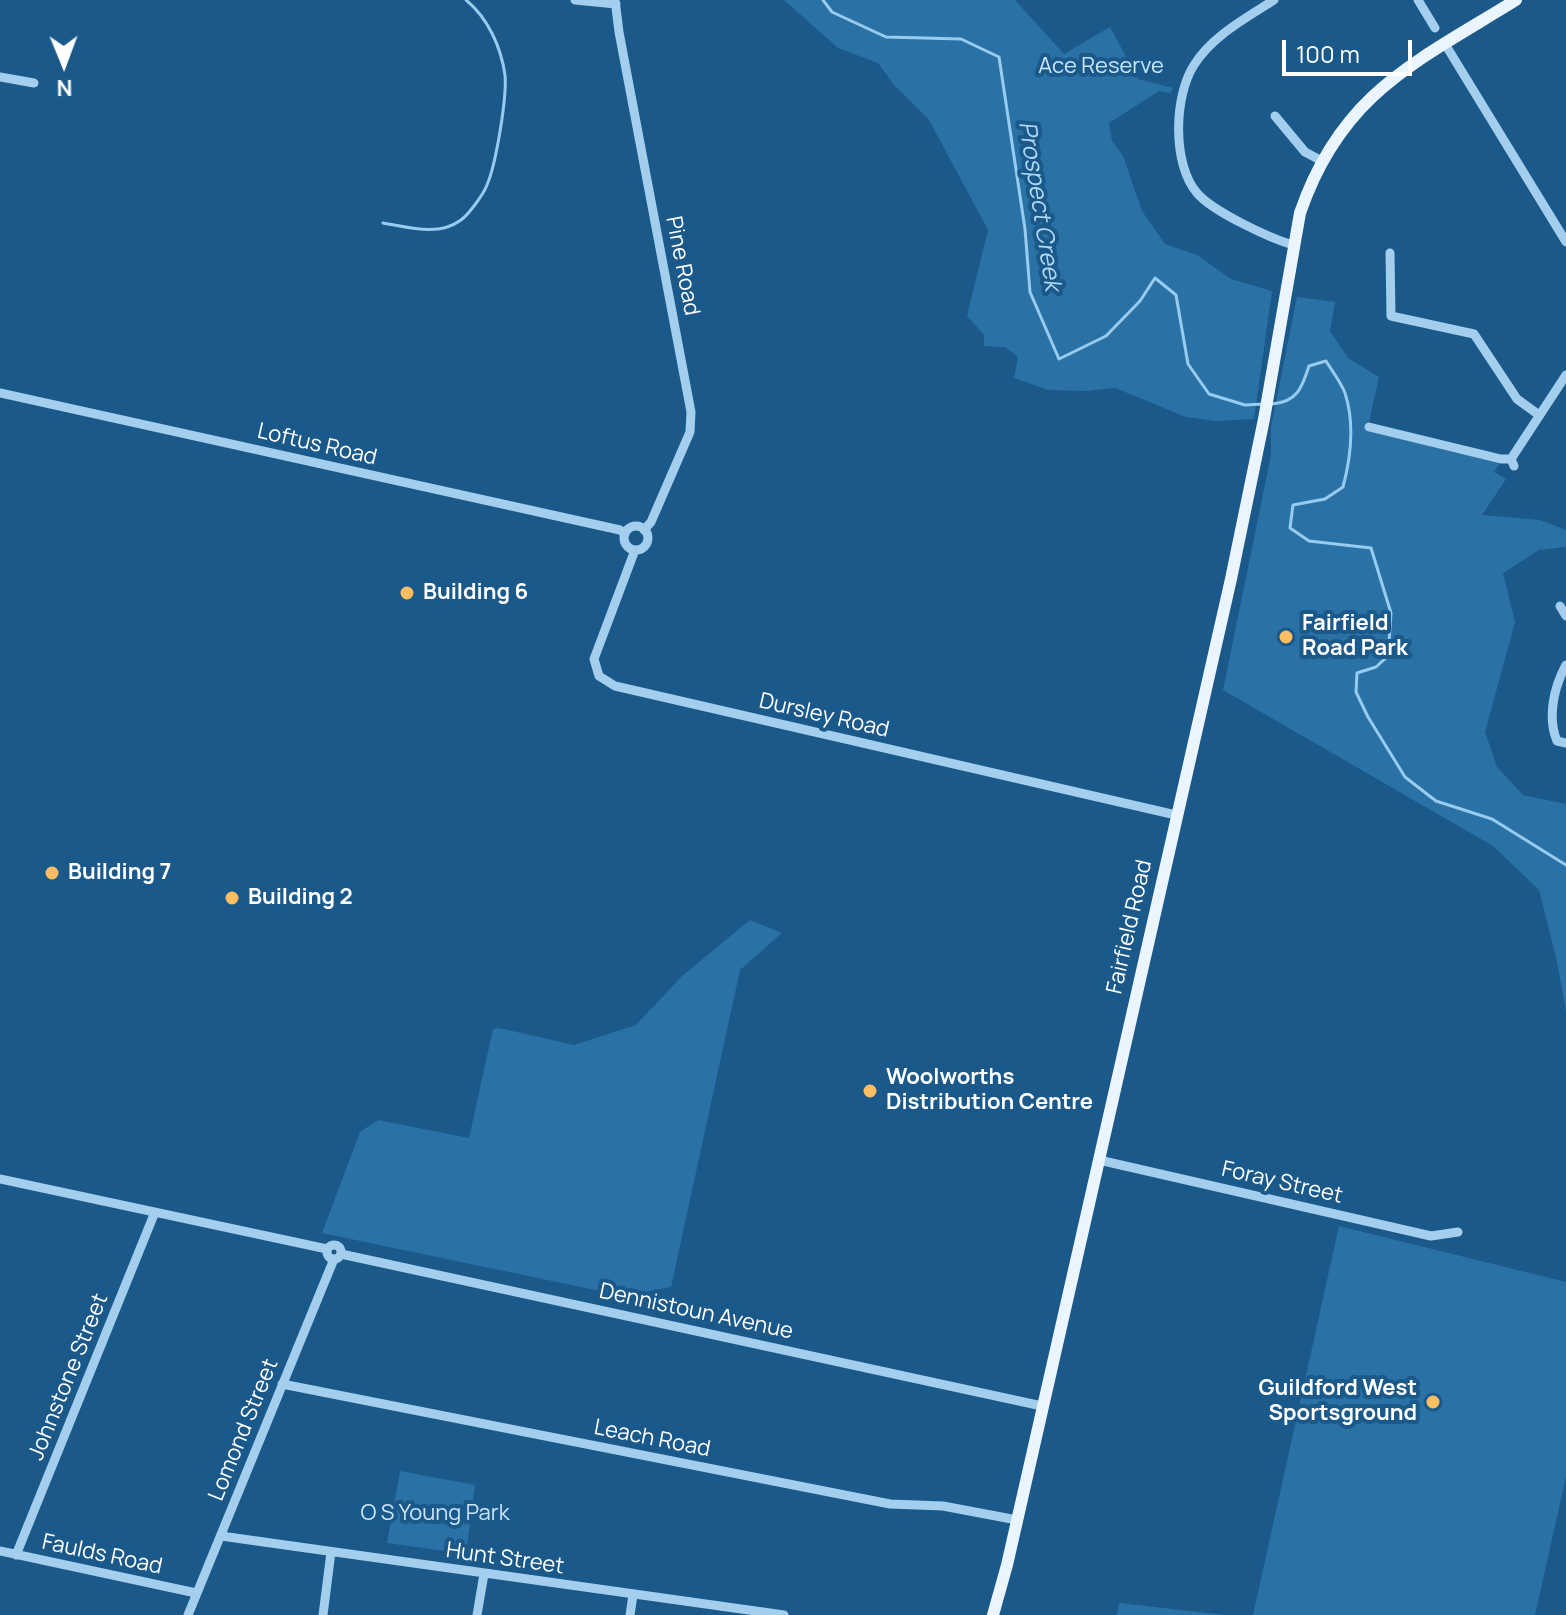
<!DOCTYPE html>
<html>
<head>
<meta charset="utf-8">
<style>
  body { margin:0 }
  #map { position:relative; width:1566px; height:1615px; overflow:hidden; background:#1a598a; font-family:Manrope,sans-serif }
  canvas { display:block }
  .north { position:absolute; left:24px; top:24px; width:80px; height:80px; -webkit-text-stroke:6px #1a598a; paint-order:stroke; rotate:179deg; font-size:22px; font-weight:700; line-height:32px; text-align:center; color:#fff }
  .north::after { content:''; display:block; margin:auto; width:28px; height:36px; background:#fff; clip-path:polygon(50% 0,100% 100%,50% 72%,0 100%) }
  .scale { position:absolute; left:1282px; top:40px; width:130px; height:36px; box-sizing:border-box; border:4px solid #fff; border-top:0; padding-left:10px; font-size:24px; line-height:28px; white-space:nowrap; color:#fff; -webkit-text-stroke:6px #1a598a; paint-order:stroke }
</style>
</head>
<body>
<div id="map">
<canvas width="1566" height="1615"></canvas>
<div class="north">N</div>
<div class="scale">100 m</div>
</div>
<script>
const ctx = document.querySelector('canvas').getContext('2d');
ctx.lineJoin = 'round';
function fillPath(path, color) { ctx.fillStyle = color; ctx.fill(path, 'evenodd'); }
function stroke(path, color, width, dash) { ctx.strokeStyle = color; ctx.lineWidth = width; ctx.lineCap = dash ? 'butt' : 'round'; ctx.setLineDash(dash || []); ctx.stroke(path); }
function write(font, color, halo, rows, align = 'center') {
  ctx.font = font + ' Manrope,sans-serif'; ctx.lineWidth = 8; ctx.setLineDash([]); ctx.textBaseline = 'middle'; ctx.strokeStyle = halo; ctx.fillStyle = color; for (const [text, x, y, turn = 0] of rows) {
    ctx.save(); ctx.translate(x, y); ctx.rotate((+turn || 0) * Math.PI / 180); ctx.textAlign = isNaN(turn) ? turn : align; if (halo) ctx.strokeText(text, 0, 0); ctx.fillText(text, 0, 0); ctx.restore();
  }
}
fillPath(new Path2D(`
  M784 0H1015L1064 54 1110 27 1138 79 1173 88 1171 93 1159 91 1109 123 1112 141 1123 156 1142 211 1165 244 1197 255 1231 279 1272 291 1254 419 1216 421 1186 417 1115 388 1086 391 1048 390 1014 378 1018 357 1005 347 984 346V335L967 316 988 230 929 120 894 85 878 63 838 48Z
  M1297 297 1335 302 1330 331 1348 358 1379 377 1367 431 1500 463 1494 472 1506 479 1482 515 1540 520 1566 530V547L1539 550 1503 573 1515 622 1485 732 1497 767 1523 795 1566 804V1011L1556 957 1539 890 1493 846 1223 690 1271 455V427Z
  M750 920 782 933 740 970 671 1287 624 1296 322 1233 360 1132 378 1120 469 1138 493 1029 499 1028 574 1045 636 1025 682 976Z
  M1339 1226 1566 1282V1477L1535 1615H1253Z
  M400 1471 475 1485 466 1554 387 1543Z
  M1119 1603 1225 1615H1117Z`), '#2a72a6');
stroke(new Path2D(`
  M823 0 832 12 886 37 961 39 999 57 1025 229 1030 292 1059 359 1106 336 1140 301 1155 278 1176 295 1188 364 1209 394 1245 405 1264 404
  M383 223C408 227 438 237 461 220 469 214 483 195 487 185 496 164 507 98 505 75 501 47 488 18 466 0
  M1272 404C1297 402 1302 388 1309 366L1326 361C1332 371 1341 382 1345 393 1355 424 1351 457 1343 487L1325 499 1293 505 1290 528 1309 541 1371 548 1391 613 1388 656 1376 667 1357 673 1356 692 1368 717 1405 777 1436 801 1492 819 1566 865`), '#97cbef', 3);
stroke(new Path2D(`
  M575 0 616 4
  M615 0 619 32 691 412 690 432 651 522 644 530
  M1274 0C1246 18 1212 36 1194 65 1174 96 1172 164 1197 193 1212 211 1269 238 1293 245
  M1418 0 1435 28
  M1445 44 1566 242
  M0 77 34 83
  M1275 116 1305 152 1322 161
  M1390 253 1391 316 1474 334 1517 399 1539 415
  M0 393 620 530 625 534
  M1369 427 1501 459H1511
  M1514 466 1511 459 1566 375
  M624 538a12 12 0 1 1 24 0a12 12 0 1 1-24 0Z
  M635 550 594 659 599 676 615 686 1176 815
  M1560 606 1566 616
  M1566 665C1554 687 1547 717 1557 741L1566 743
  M1099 1160 1431 1236 1458 1232
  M0 1179 327 1249
  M327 1252a7 7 0 1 1 14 0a7 7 0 1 1-14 0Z
  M341 1254 1042 1406
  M282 1384 890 1504 943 1506 1017 1520
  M221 1536 784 1615
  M0 1551 196 1593
  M16 1555 155 1212
  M188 1615 334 1259
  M323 1615 331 1552
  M477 1615 484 1574
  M630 1615 633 1595`), '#a4ceed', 9);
stroke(new Path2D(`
  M993 1615 1007 1565 1231 579 1264 419 1300 213C1341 93 1416 62 1516 0`), '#eaf5ff', 12);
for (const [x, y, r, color] of [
  [407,593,8,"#ffbd61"],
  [1286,637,8,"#ffbd61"],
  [52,873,8,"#ffbd61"],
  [232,898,8,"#ffbd61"],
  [870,1091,8,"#ffbd61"],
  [1433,1402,8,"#ffbd61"]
]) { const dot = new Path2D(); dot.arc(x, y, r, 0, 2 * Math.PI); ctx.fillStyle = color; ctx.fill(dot); stroke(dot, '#1a598a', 3); }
write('22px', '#cae5f9', '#1a598a', [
  ["Ace Reserve",1101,67],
  ["O S Young Park",435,1514]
]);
write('22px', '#fff', '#1a598a', [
  ["Pine Road",682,266,79],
  ["Loftus Road",317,445,13],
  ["Dursley Road",824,716,13],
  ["Fairfield Road",1130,927,-77],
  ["Foray Street",1282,1183,13],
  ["Dennistoun Avenue",696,1312,12],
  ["Johnstone Street",69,1377,-68],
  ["Lomond Street",244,1430,-68],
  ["Leach Road",652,1439,11],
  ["Faulds Road",102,1555,12],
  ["Hunt Street",505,1559,8]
]);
write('bold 22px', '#fff', '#1a598a', [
  ["Building 6",423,593],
  ["Fairfield",1302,624],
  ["Road Park",1302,649],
  ["Building 7",68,873],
  ["Building 2",248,898],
  ["Woolworths",886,1078],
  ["Distribution Centre",886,1103],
  ["Guildford West",1417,1389,"right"],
  ["Sportsground",1417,1414,"right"]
], 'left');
write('italic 24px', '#b0d8f4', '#1a598a', [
  ["Prospect Creek",1039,206,81]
]);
</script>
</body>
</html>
